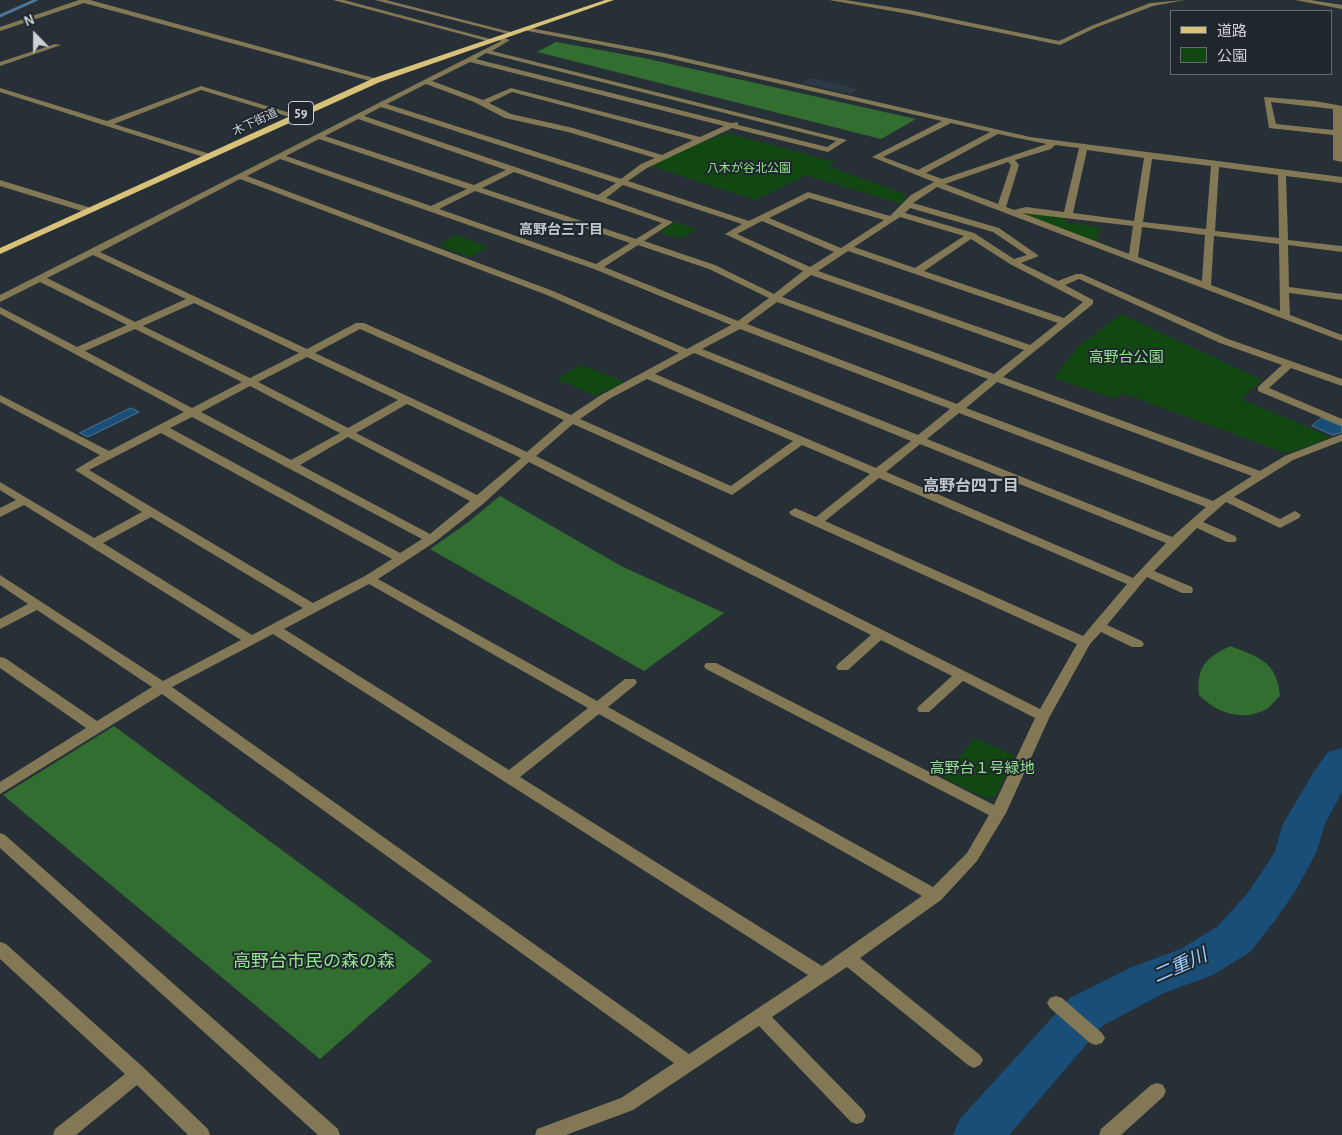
<!DOCTYPE html>
<html>
<head>
<meta charset="utf-8">
<style>
  body { margin:0 }
  #map { position:relative; width:1342px; height:1135px; overflow:hidden; background:#283037; font-family:"Alegreya Sans","Noto Sans JP",sans-serif }
  canvas { display:block }
  .legend { position:absolute; left:1170px; top:10px; width:162px; height:65px; box-sizing:border-box; background:#1f272d; border:1px solid #656b71; margin:0; padding:6px 9px; list-style:none; font-size:15px; color:#cdd2d6 }
  .legend li { display:flex; align-items:center; gap:10px; height:25px }
  .legend b { width:25px; border:1px solid #656b71 }
  .north { position:absolute; left:10px; top:10px; width:50px; height:50px; -webkit-text-stroke:4px #1f272d; paint-order:stroke; rotate:338deg; font-size:14px; font-weight:700; line-height:20px; text-align:center; color:#cdd2d6 }
  .north::after { content:''; display:block; margin:auto; width:18px; height:22px; background:#cdd2d6; clip-path:polygon(50% 0,100% 100%,50% 72%,0 100%) }
</style>
</head>
<body>
<div id="map">
<canvas width="1342" height="1135"></canvas>
<ul class="legend">
<li><b style="height:6px;background:#d8c178"></b>道路</li>
<li><b style="height:14px;background:#114711"></b>公園</li>
</ul>
<div class="north">N</div>
</div>
<script>
const ctx = document.querySelector('canvas').getContext('2d');
ctx.lineJoin = 'round';
function fillPath(path, color) { ctx.fillStyle = color; ctx.fill(path, 'evenodd'); }
function stroke(path, color, width, dash) { ctx.strokeStyle = color; ctx.lineWidth = width; ctx.lineCap = dash ? 'butt' : 'round'; ctx.setLineDash(dash || []); ctx.stroke(path); }
function write(font, color, halo, rows, align = 'center') {
  ctx.font = font + ' "Alegreya Sans","Noto Sans JP",sans-serif'; ctx.lineWidth = 4; ctx.setLineDash([]); ctx.textBaseline = 'middle'; ctx.strokeStyle = halo; ctx.fillStyle = color; for (const [text, x, y, turn = 0] of rows) {
    ctx.save(); ctx.translate(x, y); ctx.rotate((+turn || 0) * Math.PI / 180); ctx.textAlign = isNaN(turn) ? turn : align; if (halo) ctx.strokeText(text, 0, 0); ctx.fillText(text, 0, 0); ctx.restore();
  }
}
fillPath(new Path2D(`
  M810 78H811L858 89 851 94 802 83Z`), '#2d3a46');
fillPath(new Path2D(`
  M727 133 835 162 827 166 907 195 901 204 806 175 756 200 651 166 685 149Z
  M1028 213 1066 218V223L1100 227 1096 242 1026 215Z
  M675 222 696 229 681 239 659 232Z
  M456 235 488 247 470 257 438 245Z
  M1121 314 1262 380 1241 399 1331 437 1293 452H1283L1122 393 1116 399 1054 378 1077 348Z
  M580 365H581L625 382 596 396 557 379Z
  M974 738 1014 755 996 796 985 798 944 778Z`), '#114711');
fillPath(new Path2D(`
  M556 42 644 58 916 119 881 139 537 52Z
  M500 496 621 566 724 613 644 671 430 549 467 523Z
  M1230 646C1258 657 1277 661 1280 696 1275 700 1269 709 1263 711 1239 721 1216 712 1199 695 1197 667 1204 659 1230 646Z
  M114 726 432 961 320 1059 3 795Z`), '#326e30');
const water = new Path2D(`
  M131 408 139 412 88 437 80 433Z
  M1322 418 1341 426 1342 432 1333 435 1312 426Z`);
fillPath(water, '#194e79');
stroke(water, '#4f7695', 1);
stroke(new Path2D(`
  M0 16 36 0`), '#4f7695', 3);
fillPath(new Path2D(`
  M1342 748V792L1325 824 1316 853 1296 890 1276 919 1250 952 1213 975 1164 993 1102 1026 1009 1135H953L960 1119 1070 998 1132 967 1181 949 1218 926 1246 895 1266 866 1275 851 1283 824 1313 773 1328 752Z`), '#194e79');
fillPath(new Path2D(`
  M79 0H90L381 80 374 82 84 3 0 31V27Z
  M333 0H344L494 40 491 42Z
  M375 0H386L515 33 512 35Z
  M829 0H845L909 10 1059 41 1091 26 1150 3 1185 0 1153 6 1095 28 1060 45 909 14Z
  M1295 0H1310L1342 5V9Z
  M525 27 663 53 1030 137 1342 177V183L1286 176 1288 240 1342 246V252L1288 245 1289 287 1342 294V300L1289 293 1290 315 1342 335V341L937 187 913 203 999 228 1039 256 1021 263 1058 281 1076 274H1082L1228 339 1342 379V386L1291 368 1269 388 1342 419V426L1258 391V387L1282 365 1220 343 1079 279 1065 285 1093 300V304L1003 377 1260 471 1285 456 1342 434V441L1293 460 1234 497 1280 519 1295 511 1301 515 1299 518 1280 528 1226 502 1203 522 1235 536 1237 539 1235 542H1227L1197 528 1154 571 1192 587 1193 590 1192 593H1182L1147 577 1107 625 1142 641 1144 644 1142 647H1132L1101 632 1090 644 1050 716 1006 813 977 861 941 900 860 958 980 1055 983 1060 980 1065 974 1068 968 1065 847 967 772 1017 863 1110 866 1116 863 1122 857 1124 851 1122 759 1026 633 1110 566 1135H535L537 1129 621 1098 674 1063 162 694 0 794V782L86 728 0 668V657L5 658 97 721 152 687 37 610 0 629V619L28 604 0 585V575L163 681 241 640 24 505 0 517V508L16 500 0 490V482L94 538 142 512 75 470 100 455 0 402V395L109 451 184 412 0 314V307L77 347 127 325 40 282 0 302V295L501 41 496 38 499 36 510 40 492 51 847 140 828 152 732 128 647 168 628 181 749 221 808 192 890 216 911 195 934 182 872 157 942 121 663 57 523 30V28ZM486 53 836 141 827 147 738 125V122L731 123 476 59ZM470 62 724 126 700 137 511 88 483 100 432 81ZM426 84 474 102 505 118 568 132 655 158 641 164 621 179 387 104ZM512 92 693 140 662 155 573 128 511 114 489 103ZM381 107 616 183 598 195 364 116ZM358 119 506 170 474 185 325 136ZM951 123 990 132 918 170 883 157ZM998 134 1047 144 942 179 926 173ZM319 139 467 189 431 206 286 156ZM1055 145 1079 148 1064 212 1026 207 1014 210 1006 207 1019 165 1015 160 1051 149ZM1087 150 1144 158 1134 221 1073 213ZM280 159 594 269 731 325 687 349 553 291 247 176ZM1152 159 1211 166 1206 229 1143 222ZM1008 162 1011 165 998 204 945 184ZM1219 167 1278 175 1279 238 1215 231ZM514 172 662 223 636 239 482 188ZM240 179 547 295 679 353 601 395 571 415 364 323H356L307 349 100 252ZM623 185 742 224 725 234 803 271 774 294 715 265 644 241 673 222 606 198ZM475 191 630 243 596 264 439 209ZM809 198 884 220 841 248 769 218ZM910 208 993 232 1027 255 1014 259 974 233 905 213ZM1022 213 1133 226 1129 254ZM900 217 964 236 915 268 854 247ZM762 221 834 252 810 267 737 234ZM1142 227 1205 235 1202 281 1138 257ZM1214 236 1279 244 1280 311 1211 285ZM971 239 1010 264 1083 302 1064 318 924 271ZM638 245 709 269 769 298 738 321 604 267ZM848 251 1058 323 1030 345 818 271ZM93 255 186 299 135 322 47 278ZM811 275 1024 350 994 374 782 297ZM777 302 988 379 957 404 747 324ZM194 303 299 353 250 378 143 326ZM135 329 242 382 192 408 85 351ZM360 329 564 420 527 452 315 353ZM740 329 950 409 918 435 702 349ZM694 353 911 441 876 468 655 374ZM307 357 398 400 348 428 258 382ZM647 379 793 441 731 486 580 419 609 399ZM997 382 1252 476 1213 501 966 408ZM250 386 340 433 291 460 201 412ZM407 404 521 458 477 495 356 433ZM959 413 1206 507 1172 537 927 439ZM192 417 422 539 400 553 170 428ZM573 424 732 495 802 445 870 474 816 517 795 508 789 512 791 515 1077 644 1040 709 536 456ZM161 433 392 559 365 576 313 603 89 470ZM348 437 470 501 430 534 300 465ZM920 444 1166 543 1133 578 886 472ZM529 462 871 635 838 664 836 667 838 670H848L881 640 952 676 919 706 917 709 919 712H929L963 681 1035 718 994 805 716 663H706L704 666 706 669 989 815 967 853 933 887 608 707 635 685 637 682 635 679H625L597 701 378 579 435 542 483 504ZM879 478 1127 584 1083 636 825 521ZM151 517 303 608 252 635 103 543ZM369 584 588 708 509 770 284 629ZM273 634 808 975 689 1054 172 687ZM599 714 922 896 822 966 520 777Z
  M55 44 61 45 0 66V62Z
  M201 86 300 116 293 118 201 90 114 124 210 154 211 156 207 158 0 92V88L107 121Z
  M1264 97 1315 101 1342 106V162L1333 160V135L1269 128ZM1271 102 1333 109V130L1276 124Z
  M0 180 91 208 92 210 85 212 0 186Z
  M0 833 5 835 338 1129 340 1135H318L0 848Z
  M0 942 6 944 144 1068 208 1129 210 1135H188L137 1085 76 1135H53L55 1129 125 1074 0 959Z
  M1056 996 1062 998 1102 1033 1105 1038 1102 1043 1096 1045 1090 1043 1050 1008 1047 1003 1050 998Z
  M1157 1083 1163 1085 1166 1091 1163 1097 1121 1135H1099L1101 1129 1151 1085Z`), '#837856');
fillPath(new Path2D(`
  M605 0H614L380 82 0 254V248L374 78Z`), '#d8c178');
write('12px', '#cdd2d6', '#1f272d', [
  ["木下街道",255,122,-25]
]);
write('12px', '#92e58e', '#1f272d', [
  ["八木が谷北公園",749,168]
]);
for (const [x, y, w] of [
  [301,113,25]
]) { const box = new Path2D(); box.roundRect(x - w / 2, y - 11.5, w, 23, 4); ctx.fillStyle = '#1f272d'; ctx.fill(box); stroke(box, '#cdd2d6', 1); }
write('bold 14px', '#cdd2d6', null, [
  ["59",301,113]
]);
write('bold 14px', '#bdc7d0', '#1f272d', [
  ["高野台三丁目",561,230]
]);
write('15px', '#92e58e', '#1f272d', [
  ["高野台公園",1126,357],
  ["高野台１号緑地",982,768]
]);
write('bold 16px', '#bdc7d0', '#1f272d', [
  ["高野台四丁目",971,486]
]);
write('18px', '#92e58e', '#1f272d', [
  ["高野台市民の森の森",314,962]
]);
write('italic 19px', '#9acdfd', '#1f272d', [
  ["二重川",1180,966,-24]
]);
</script>
</body>
</html>
